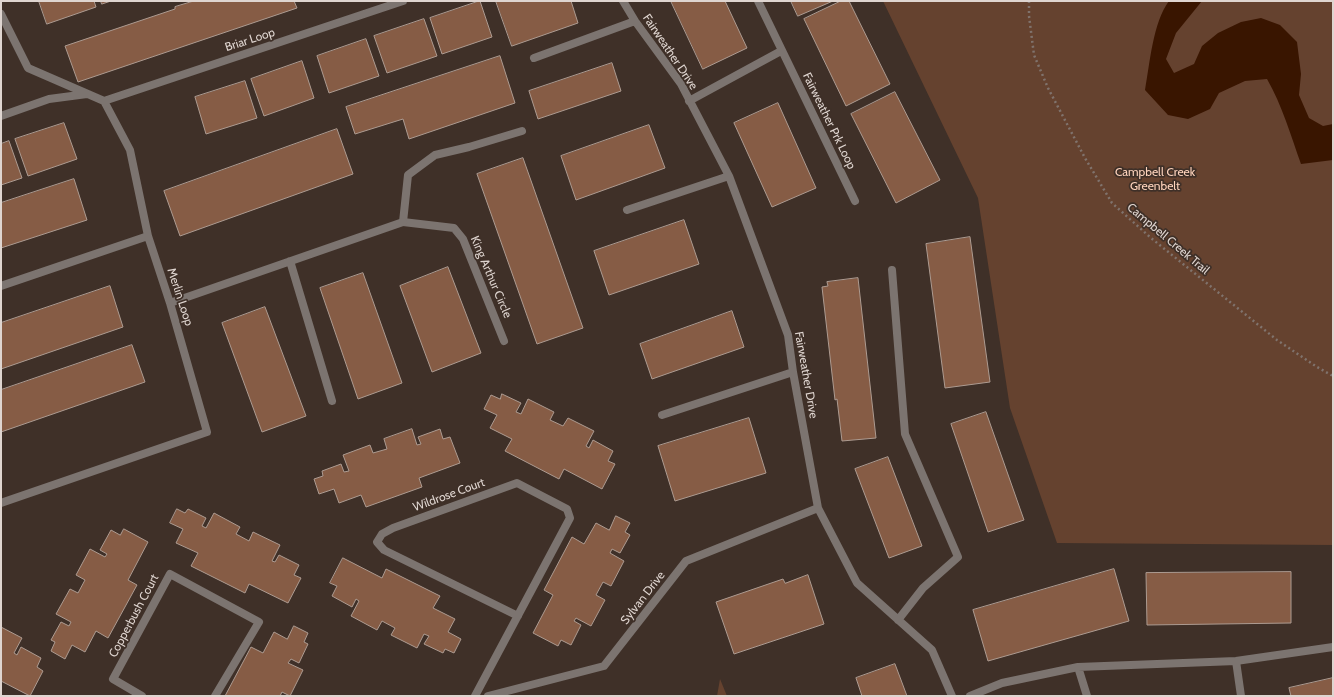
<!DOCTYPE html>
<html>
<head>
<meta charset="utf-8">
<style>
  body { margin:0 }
  #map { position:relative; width:1334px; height:697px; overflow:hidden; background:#3f3028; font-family:Cabin,sans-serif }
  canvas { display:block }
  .frame { position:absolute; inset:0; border:2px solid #dfd5d0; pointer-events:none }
</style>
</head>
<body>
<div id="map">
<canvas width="1334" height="697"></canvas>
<div class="frame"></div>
</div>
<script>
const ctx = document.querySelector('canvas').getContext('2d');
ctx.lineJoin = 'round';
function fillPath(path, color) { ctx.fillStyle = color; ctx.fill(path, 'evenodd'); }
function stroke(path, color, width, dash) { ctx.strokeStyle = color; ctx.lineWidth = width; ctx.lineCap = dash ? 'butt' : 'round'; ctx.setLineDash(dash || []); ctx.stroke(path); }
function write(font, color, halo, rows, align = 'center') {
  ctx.font = font + ' Cabin,sans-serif'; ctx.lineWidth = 3.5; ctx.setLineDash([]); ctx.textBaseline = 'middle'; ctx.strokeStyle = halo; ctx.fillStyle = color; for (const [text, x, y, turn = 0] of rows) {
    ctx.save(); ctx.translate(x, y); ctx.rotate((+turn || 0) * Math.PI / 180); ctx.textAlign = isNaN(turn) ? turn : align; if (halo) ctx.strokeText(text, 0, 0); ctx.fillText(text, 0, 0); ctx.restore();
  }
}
fillPath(new Path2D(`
  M883 1H1333V545L1057 543 1010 408 978 198Z
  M720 679 727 696H717Z`), '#65422f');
fillPath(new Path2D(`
  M1169 1H1202L1176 33 1166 59 1174 73 1194 64 1202 46 1218 33 1241 22 1261 18 1280 25 1297 42 1301 74 1299 95 1309 118 1323 126 1333 124V160L1301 164C1291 136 1282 105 1267 79L1245 81 1219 93 1210 109 1188 119 1168 115 1145 90C1150 63 1153 22 1169 1Z`), '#391500');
const building = new Path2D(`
  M39 1H94L96 7 47 24Z
  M101 1H111L102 4Z
  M194 1H294L297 8 78 82 65 46 175 9V7Z
  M480 1 492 37 442 54 430 18Z
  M496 1H571L578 23 512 46Z
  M671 1H725L747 48 703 69Z
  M791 1H833L798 16Z
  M841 1H849L890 84 846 106 804 19Z
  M424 19 437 56 387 73 374 36Z
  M366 39 379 76 329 93 317 56Z
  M500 56 515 103 409 139 403 119 355 134 346 107Z
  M302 61 314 98 264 116 251 79Z
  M612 63 621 91 538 119 529 91Z
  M245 81 257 118 206 134 195 97Z
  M895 92 940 180 896 203 851 114Z
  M778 103 816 188 772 207 734 123Z
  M64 123 77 159 28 176 15 139Z
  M649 125 665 168 576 200 561 156Z
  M337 129 353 174 180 236 164 191Z
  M9 141 22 178 1 185V144Z
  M523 158 583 328 537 344 477 174Z
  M74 179 87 220 1 248V203Z
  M684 220 699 264 609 295 594 251Z
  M970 237 990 382 945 388 926 244Z
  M448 267 481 353 432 372 400 286Z
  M363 273 402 383 358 399 320 288Z
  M858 278 876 438 842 441 837 399 835 400 822 287 828 286 827 282Z
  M110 286 123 327 1 369V323Z
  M265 307 306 416 262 432 222 323Z
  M732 311 744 347 652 379 640 344Z
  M132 345 145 382 1 432V390Z
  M502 394 521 403 516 412 521 414 528 399 554 412 550 420 563 426 568 418 594 431 586 446 589 448 593 440 613 451 608 461 615 464 602 489 564 469 559 479 505 451 512 439 490 428 497 415 484 409 491 395 500 399Z
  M986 412 1024 520 988 532 951 424Z
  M749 418 766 473 675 501 658 446Z
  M412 429 417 445 421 444 418 437 440 429 443 439 450 437 460 463 419 478 422 487 366 507 361 495 339 503 334 489 319 494 314 479 323 476 322 471 341 464 344 472 349 471 343 455 370 445 373 453 387 449 384 439Z
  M888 457 922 546 889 558 855 469Z
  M177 509 185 513 188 509 206 518 202 526 206 528 214 513 240 527 236 534 249 541 253 532 280 545 272 561 275 562 279 555 299 565 294 575 301 578 288 603 249 584 245 593 191 566 198 553 176 543 183 529 170 523Z
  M616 516 630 523 625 532 630 535 620 553 612 549 610 553 624 561 611 586 603 582 596 595 605 600 591 626 576 618 574 621 581 625 571 645 561 640 558 646 533 633 553 595 544 590 572 537 584 544 596 523 609 530Z
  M124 529 148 542 128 580 137 585 108 638 96 631 85 652 72 645 65 659 51 651 55 642 51 640 61 622 69 626 71 622 56 614 70 589 78 593 85 580 76 575 90 549 105 557 107 554 100 550 111 530 120 535Z
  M343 558 382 578 386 569 440 596 433 608 455 619 448 632 461 639 454 653 445 649 443 653 424 644 429 636 424 634 417 648 391 635 395 628 382 621 377 630 351 616 359 601 356 599 352 607 332 596 337 586 330 583Z
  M1114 569 1129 621 988 661 973 610Z
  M1291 572V623L1147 625 1146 573Z
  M808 575 824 624 734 654 716 602 783 579 785 583Z
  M294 626 308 633 304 642 308 644 299 663 291 659 288 663 303 670 290 696 282 692 280 696H225L251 647 263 653 274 632 287 639Z
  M1 627 22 638 14 653 17 655 21 647 41 658 37 667 43 671 30 696 1 681Z
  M895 664 907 696H862L856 678Z
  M1333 678V696H1291L1289 688Z`);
fillPath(building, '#865c45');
stroke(building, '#ad9b91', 1);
stroke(new Path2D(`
  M1029 1V16L1034 55 1048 88 1085 158 1112 203 1151 238 1277 340 1317 367 1333 376`), '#80736d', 2.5, [2, 3]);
stroke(new Path2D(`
  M504 341 463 239 454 228 403 222 408 175 435 155 469 147 522 131`), '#7c7470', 8);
stroke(new Path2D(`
  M623 1 635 21 681 84 729 176 788 335 793 372 818 508 857 583 932 650 952 696
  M758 1 855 201
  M1 14 28 68 104 101 130 150 148 236 170 303 207 432 1 503
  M534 58 635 21
  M104 101 403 1
  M689 101 781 51
  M1 116 49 99 87 94
  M627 210 729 176
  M290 261 332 401
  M892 270 905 434 958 557 923 588 898 620
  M1 286 148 236
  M170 303 403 222
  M662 415 793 372
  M1236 661 1241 696
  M1078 667 1087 696
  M142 696 113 679 170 574 259 622 215 696
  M475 696 570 518 567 509 517 483 393 528 382 534 377 542 384 550 518 616
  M488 696 604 666 686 561 818 508
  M970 696 1002 683 1078 667 1236 661 1333 647`), '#7c7470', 8);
write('12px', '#dfd5d0', '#3f3028', [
  ["Briar Loop",250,40,-18],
  ["Fairweather Drive",670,52,56],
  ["Fairweather Prk Loop",829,121,64],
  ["Campbell Creek Trail",1168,239,40],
  ["King Arthur Circle",491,277,67],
  ["Merlin Loop",180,297,72],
  ["Fairweather Drive",806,375,80],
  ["Wildrose Court",449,495,-20],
  ["Sylvan Drive",643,598,-52],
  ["Copperbush Court",134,616,-62]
]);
write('12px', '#ffd4bd', '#3f3028', [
  ["Campbell Creek",1155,172],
  ["Greenbelt",1155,186]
]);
</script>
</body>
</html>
